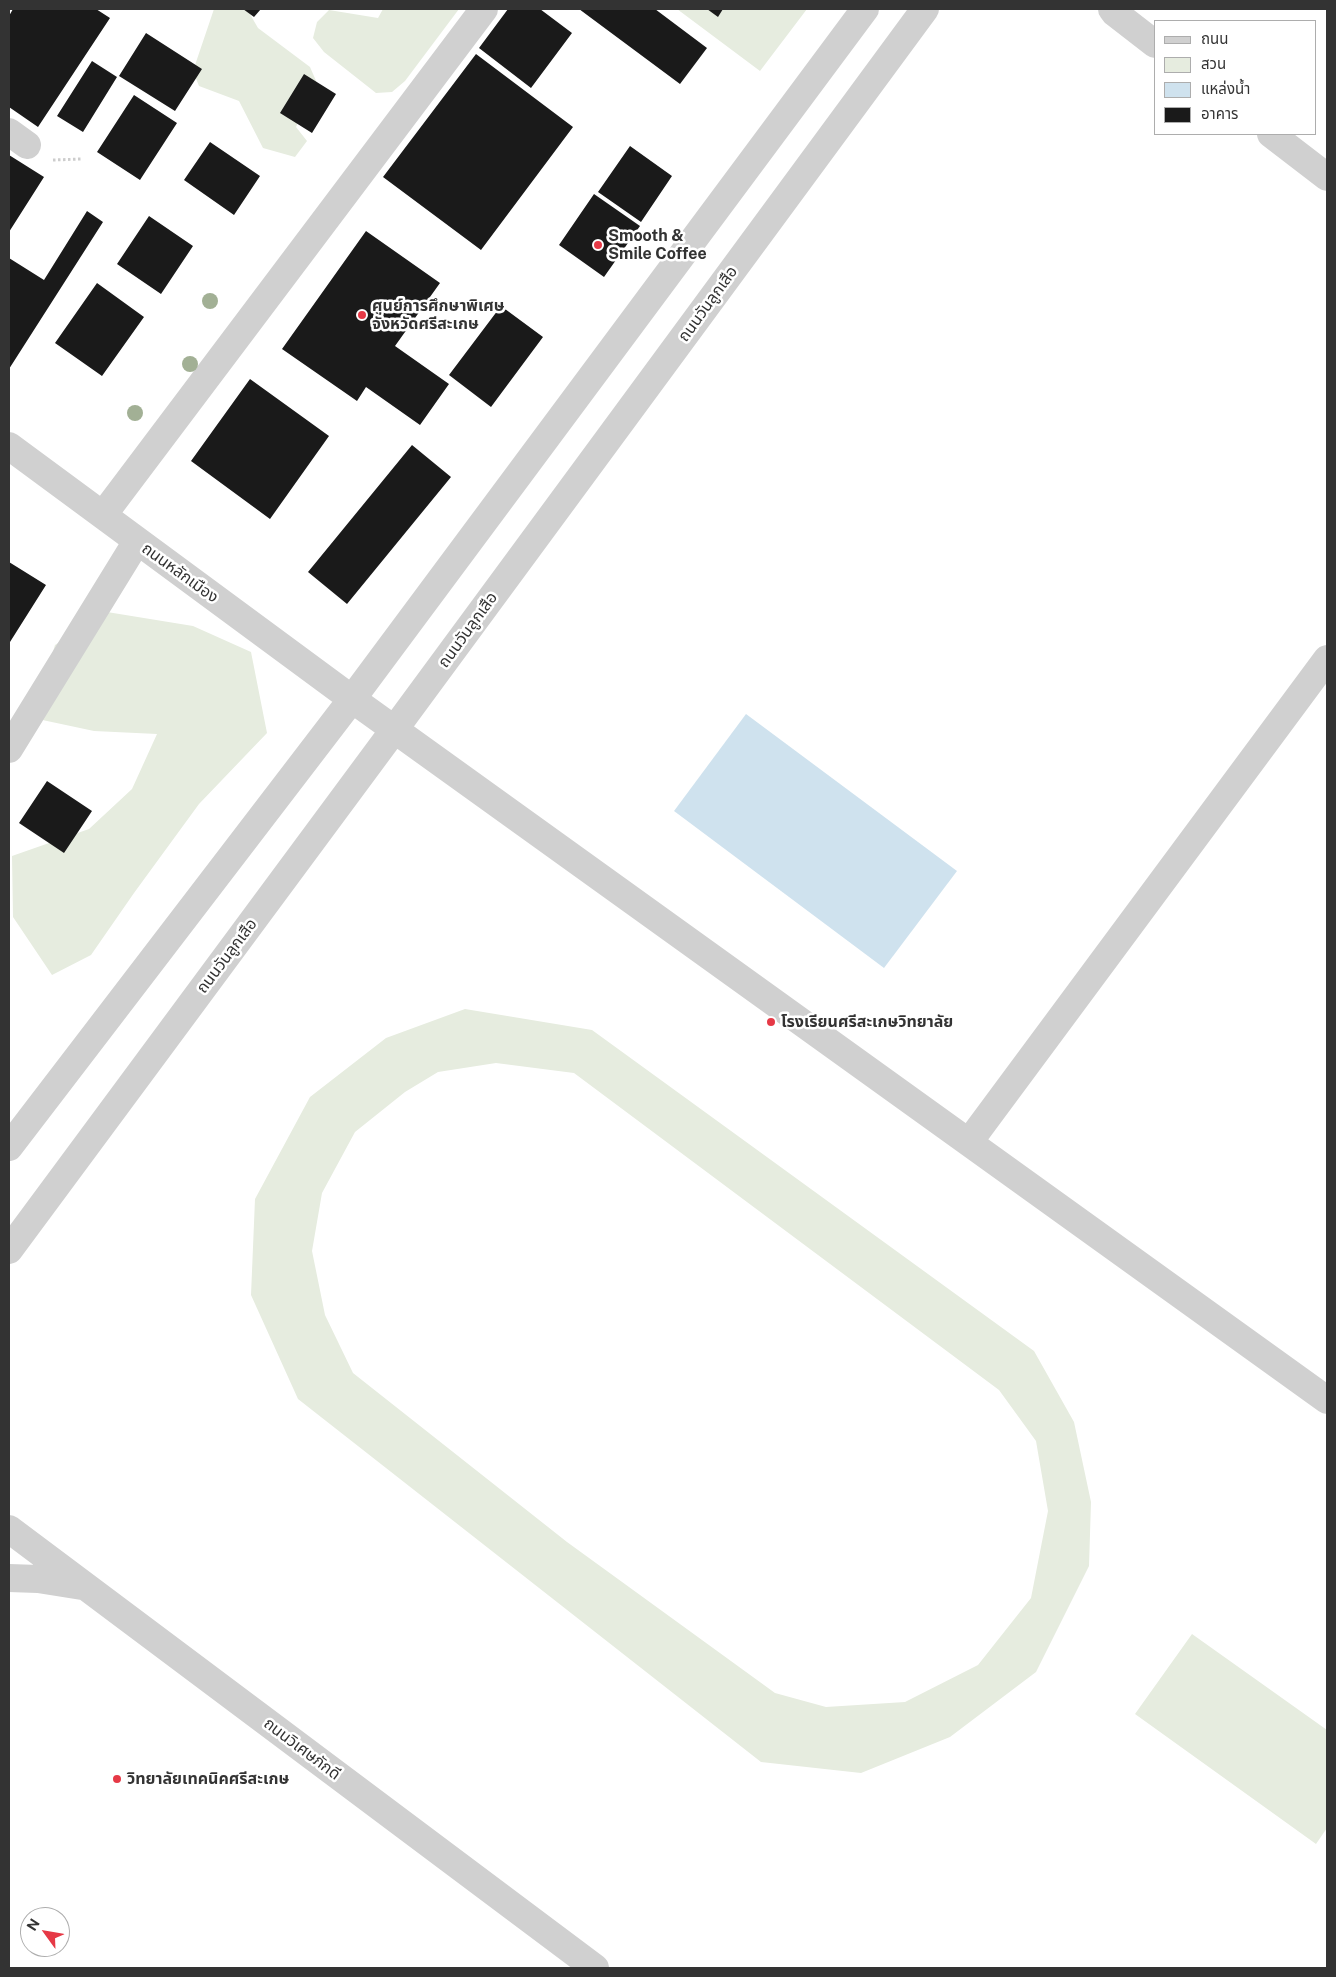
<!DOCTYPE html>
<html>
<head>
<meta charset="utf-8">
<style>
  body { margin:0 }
  #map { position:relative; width:1336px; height:1977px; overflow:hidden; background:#fff; font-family:"Public Sans","Noto Sans Thai",sans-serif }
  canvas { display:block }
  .frame { position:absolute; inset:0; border:10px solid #333; pointer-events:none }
  .legend { position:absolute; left:1154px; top:20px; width:162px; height:115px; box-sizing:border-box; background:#fff; border:1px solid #adadad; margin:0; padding:6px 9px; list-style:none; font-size:15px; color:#333 }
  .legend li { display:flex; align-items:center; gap:10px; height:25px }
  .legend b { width:25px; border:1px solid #adadad }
  .north { position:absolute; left:20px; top:1907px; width:50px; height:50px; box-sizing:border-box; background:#fff; border:1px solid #adadad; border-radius:50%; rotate:302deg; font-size:14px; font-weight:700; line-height:20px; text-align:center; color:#333 }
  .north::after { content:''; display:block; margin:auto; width:18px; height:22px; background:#e63946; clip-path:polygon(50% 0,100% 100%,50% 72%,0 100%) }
</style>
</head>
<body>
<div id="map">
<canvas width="1336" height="1977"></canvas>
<div class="frame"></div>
<ul class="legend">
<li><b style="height:6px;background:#d0d0d0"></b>ถนน</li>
<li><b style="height:14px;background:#e6ecdf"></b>สวน</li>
<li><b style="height:14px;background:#cfe2ee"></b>แหล่งน้ำ</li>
<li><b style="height:14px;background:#1a1a1a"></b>อาคาร</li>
</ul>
<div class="north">N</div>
</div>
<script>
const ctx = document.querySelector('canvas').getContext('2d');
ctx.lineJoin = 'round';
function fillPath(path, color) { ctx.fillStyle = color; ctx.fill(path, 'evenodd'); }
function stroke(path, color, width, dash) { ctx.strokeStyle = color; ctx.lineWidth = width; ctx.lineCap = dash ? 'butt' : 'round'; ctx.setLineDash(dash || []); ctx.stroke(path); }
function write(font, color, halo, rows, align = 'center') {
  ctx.font = font + ' "Public Sans","Noto Sans Thai",sans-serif'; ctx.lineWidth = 5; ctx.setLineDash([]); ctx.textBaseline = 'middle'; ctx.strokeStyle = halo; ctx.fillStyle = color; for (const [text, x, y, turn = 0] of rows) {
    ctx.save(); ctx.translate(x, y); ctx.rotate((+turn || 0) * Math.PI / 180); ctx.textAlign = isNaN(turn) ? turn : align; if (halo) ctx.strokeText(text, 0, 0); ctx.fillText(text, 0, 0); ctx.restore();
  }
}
fillPath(new Path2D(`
  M214 9H247L258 28 310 67 317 83 296 127 307 141 295 157 263 148 239 101 199 86 193 71Z
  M383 9H462H459L405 81 392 92 376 93 324 52 313 38 317 22 329 10 378 18Z
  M677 9H807L760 71Z
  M107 612 193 626 251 652 267 733 199 804 134 893 91 955 52 975 13 917 12 856 89 829 132 789 157 734 94 731 33 718 55 645Z
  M465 1009 592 1030 1034 1351 1074 1422 1091 1502 1089 1566 1036 1672 950 1737 861 1773 761 1762 298 1399 251 1295 255 1199 310 1097 386 1038ZM496 1063 574 1073 999 1390 1036 1441 1048 1511 1031 1598 978 1665 905 1702 826 1707 775 1693 567 1542 353 1373 325 1315 312 1251 322 1193 355 1132 405 1092 438 1072Z
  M1192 1634 1327 1730V1828L1316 1844 1135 1714Z`), '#e6ecdf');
fillPath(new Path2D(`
  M746 714 957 871 884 968 674 811Z`), '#cfe2ee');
fillPath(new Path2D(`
  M13 9H96L110 18 38 127 9 107V16Z
  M243 9H261L254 17Z
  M508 9H540L572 33 531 88 479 48Z
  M579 9H655L707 48 680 84Z
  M707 9H723L718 17Z
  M146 33 202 69 175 111 119 76Z
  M476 54 573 127 481 250 383 177Z
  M92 61 117 77 83 132 57 116Z
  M304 74 336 94 312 133 280 113Z
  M134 95 177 123 140 180 97 152Z
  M210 142 260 176 234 215 184 180Z
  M630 146 672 176 641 222 598 192Z
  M9 155 44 177 9 232Z
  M594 194 640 226 604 277 559 245Z
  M87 211 103 222 9 369V258L44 280Z
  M149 216 193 246 161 294 117 264Z
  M366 231 440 283 395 346 449 384 420 425 366 387 357 401 282 349Z
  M97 283 144 317 102 376 55 343Z
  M501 306 543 337 491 407 449 375Z
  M250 379 329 436 270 519 191 461Z
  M412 445 451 477 347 604 308 572Z
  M9 562 46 585 10 642 9 641Z
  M47 781 92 811 64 853 19 823Z`), '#1a1a1a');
stroke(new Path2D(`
  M53 160 81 159`), '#cdcdcd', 3, [2.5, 2.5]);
stroke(new Path2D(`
  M1112 9 1115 13 1155 44
  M9 132 27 145
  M1271 134 1327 177
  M9 446 352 699 1327 1400
  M103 515 484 9
  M9 749 137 541
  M969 1142 1327 659
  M9 1147 352 699 865 9
  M9 1250 394 730 925 9
  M9 1529 595 1968
  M9 1578 38 1579 82 1586`), '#d0d0d0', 28);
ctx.fillStyle = '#a2b095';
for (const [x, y] of [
  [210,301],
  [190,364],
  [135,413]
]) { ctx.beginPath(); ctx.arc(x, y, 8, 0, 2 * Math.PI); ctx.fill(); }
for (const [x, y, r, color] of [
  [598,245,5,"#e63946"],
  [362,315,5,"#e63946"],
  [771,1022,5,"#e63946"],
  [117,1779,5,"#e63946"]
]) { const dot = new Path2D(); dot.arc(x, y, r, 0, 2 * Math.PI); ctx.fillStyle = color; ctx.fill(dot); stroke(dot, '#fff', 2); }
write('bold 16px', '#333', '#fff', [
  ["Smooth &",608,236],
  ["Smile Coffee",608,254],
  ["ศูนย์การศึกษาพิเศษ",372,306],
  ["จังหวัดศรีสะเกษ",372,324],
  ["โรงเรียนศรีสะเกษวิทยาลัย",781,1022],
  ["วิทยาลัยเทคนิคศรีสะเกษ",127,1779]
], 'left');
write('16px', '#333', '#fff', [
  ["ถนนวันลูกเสือ",708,304,-54],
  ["ถนนหลักเมือง",180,573,36],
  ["ถนนวันลูกเสือ",468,630,-54],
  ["ถนนวันลูกเสือ",227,956,-53],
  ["ถนนวิเศษภักดี",302,1749,37]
]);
</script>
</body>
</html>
